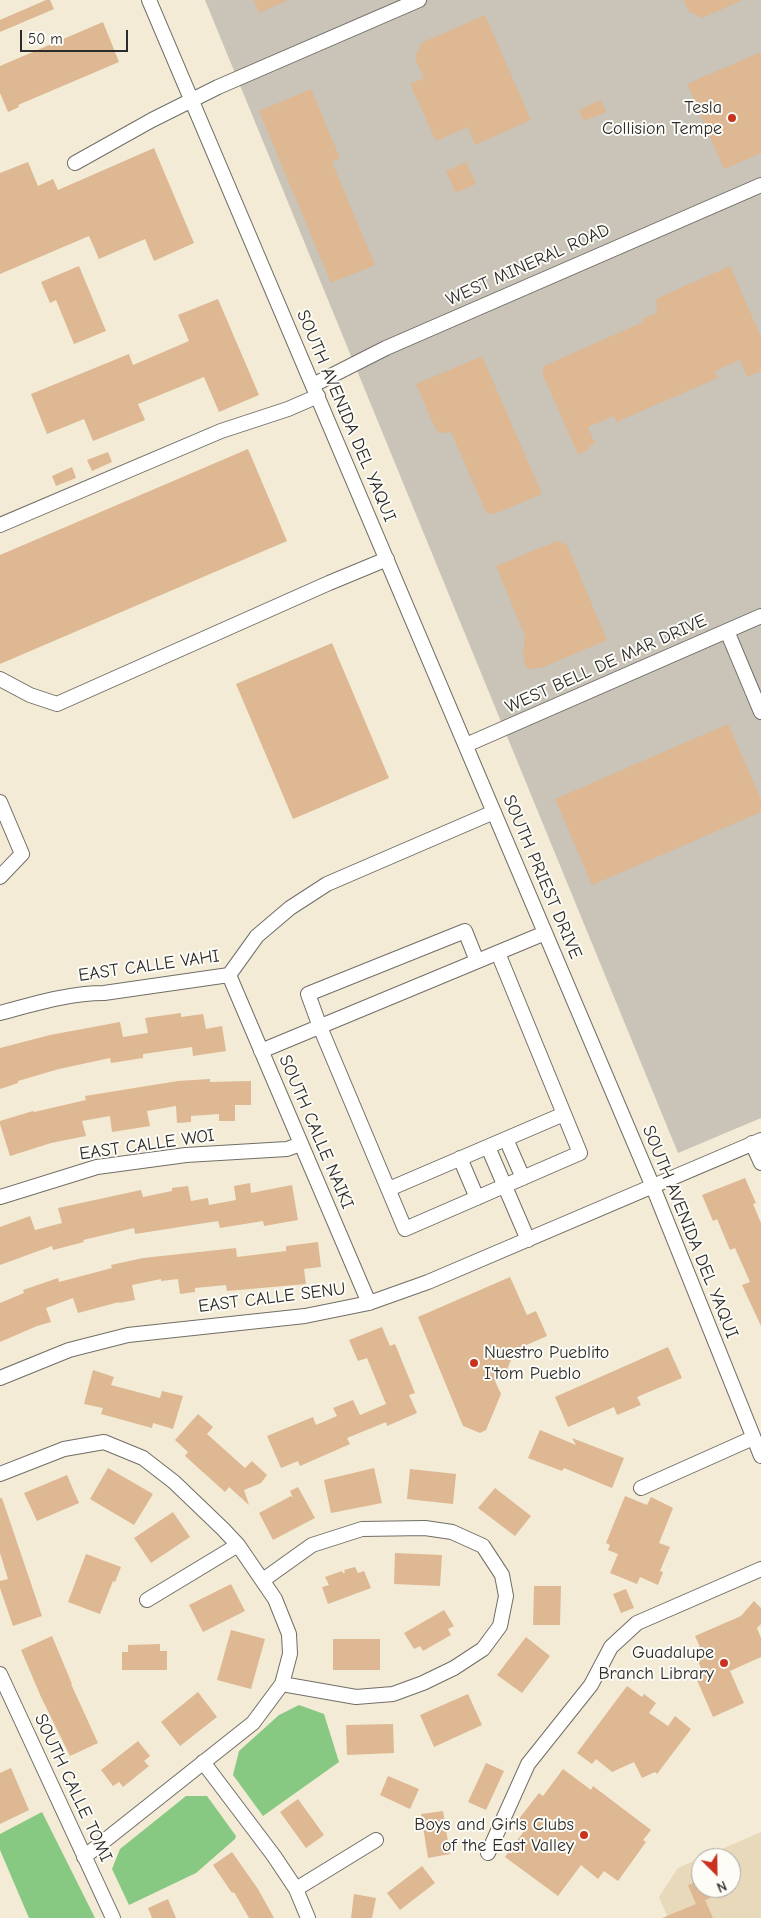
<!DOCTYPE html>
<html>
<head>
<meta charset="utf-8">
<style>
  body { margin:0 }
  #map { position:relative; width:761px; height:1918px; overflow:hidden; background:#f3ebd5; font-family:"Comic Neue",sans-serif }
  canvas { display:block }
  .north { position:absolute; left:691px; top:1848px; width:50px; height:50px; box-sizing:border-box; background:#fdfcf7; border:1px solid #a9a8a5; border-radius:50%; rotate:157deg; font-size:14px; font-weight:700; line-height:20px; text-align:center; color:#2b2b2b }
  .north::after { content:''; display:block; margin:auto; width:18px; height:22px; background:#c8321e; clip-path:polygon(50% 0,100% 100%,50% 72%,0 100%) }
  .scale { position:absolute; left:20px; top:30px; width:108px; height:22px; box-sizing:border-box; border:2px solid #2b2b2b; border-top:0; padding-left:6px; font-size:15px; line-height:18px; white-space:nowrap; color:#2b2b2b; -webkit-text-stroke:4px #fdfcf7; paint-order:stroke }
</style>
</head>
<body>
<div id="map">
<canvas width="761" height="1918"></canvas>
<div class="north">N</div>
<div class="scale">50 m</div>
</div>
<script>
const ctx = document.querySelector('canvas').getContext('2d');
ctx.lineJoin = 'round';
function fillPath(path, color) { ctx.fillStyle = color; ctx.fill(path, 'evenodd'); }
function stroke(path, color, width, dash) { ctx.strokeStyle = color; ctx.lineWidth = width; ctx.lineCap = dash ? 'butt' : 'round'; ctx.setLineDash(dash || []); ctx.stroke(path); }
function write(font, color, halo, rows, align = 'center') {
  ctx.font = font + ' "Comic Neue",sans-serif'; ctx.lineWidth = 4; ctx.setLineDash([]); ctx.textBaseline = 'middle'; ctx.strokeStyle = halo; ctx.fillStyle = color; for (const [text, x, y, turn = 0] of rows) {
    ctx.save(); ctx.translate(x, y); ctx.rotate((+turn || 0) * Math.PI / 180); ctx.textAlign = isNaN(turn) ? turn : align; if (halo) ctx.strokeText(text, 0, 0); ctx.fillText(text, 0, 0); ctx.restore();
  }
}
fillPath(new Path2D(`
  M761 1832V1918H668L659 1897 678 1868ZM701 1858H731V1888H701Z`), '#e8d9ba');
fillPath(new Path2D(`
  M205 0H761V1118L678 1153Z`), '#c9c3b8');
fillPath(new Path2D(`
  M299 1705 324 1714 339 1762 263 1816 233 1775 239 1751 279 1715Z
  M186 1796H207L236 1836 235 1839 196 1873 129 1905 112 1869 120 1849Z
  M42 1812 95 1918H29L0 1850V1834Z`), '#87c982');
fillPath(new Path2D(`
  M46 0H50L54 9 0 32V20Z
  M254 0H288L259 13Z
  M684 0H743L702 18 688 11Z
  M485 15 531 120 475 145 468 127 436 141 410 84 424 78 415 58 421 43Z
  M103 22 119 62 18 105 19 107 8 112 0 93V66Z
  M761 52V153L724 169 687 84Z
  M311 89 340 158 332 162 375 265 331 283 259 111Z
  M601 100 606 112 584 121 579 110Z
  M154 148 194 243 154 261 145 239 99 259 89 236 0 274V173L28 162 38 186 53 179 58 190Z
  M466 162 476 184 456 193 446 171Z
  M79 266 106 331 74 344 56 300 50 303 41 282Z
  M730 266 761 337V371L747 377 740 360 715 371 718 378 616 422 614 416 588 427 595 444 589 447 590 449 578 454 542 373 544 366 643 322 642 319 657 313 656 300 660 297Z
  M218 299 259 395 219 412 204 377 138 404 145 420 93 441 84 419 47 434 31 394 129 354 133 365 189 341 178 315Z
  M482 356 542 494 494 514H489L486 512 451 432 441 433 436 430 416 384Z
  M248 449 287 541 0 664V555Z
  M108 452 112 462 92 471 87 460Z
  M72 467 76 478 56 486 52 476Z
  M557 541 567 545 607 640 541 668 528 669 525 666 523 653 525 636 496 566Z
  M332 643 389 778 293 819 236 684Z
  M728 724 761 799V812L592 885 555 799Z
  M181 1013V1017L203 1014 206 1029 222 1026 226 1051 193 1056 192 1047 143 1054V1058L111 1063 110 1058 59 1069 18 1081V1083L0 1089V1048L50 1035 120 1022 123 1037 148 1033 145 1018Z
  M210 1079V1082L251 1081V1105H235V1121H219V1114L191 1116V1122L177 1123 176 1106 147 1111 150 1126 112 1132 110 1116 82 1121 86 1136 51 1143 10 1156 0 1124V1121L33 1111 34 1112 86 1100 85 1096 178 1081Z
  M745 1178 756 1203 753 1204 761 1223V1326L742 1285 750 1282 735 1248 730 1250 717 1219 713 1221 702 1195Z
  M250 1183 251 1193 292 1185 298 1220 264 1226 263 1221 220 1228 218 1221 135 1234 134 1228 83 1240 84 1242 53 1250 52 1246 0 1265V1227L30 1216 35 1230 62 1223 58 1208 141 1190 143 1197 172 1191V1188L188 1186 191 1201 208 1198 209 1205 236 1200 234 1186Z
  M318 1242 321 1267 304 1269 306 1284 227 1291 226 1285 195 1288V1292L180 1294 178 1279 161 1281V1279L132 1285 135 1300 119 1303V1302L78 1313 73 1298 46 1308 51 1322 37 1326 0 1342V1303L24 1293 23 1290 58 1278 59 1282 112 1268 111 1265 143 1258 236 1248 237 1257 286 1251V1246Z
  M510 1277 527 1315 536 1311 547 1336 515 1350 504 1377 495 1381 501 1394 486 1430 480 1433 463 1426 418 1317Z
  M382 1327 390 1346 395 1344 415 1393 409 1395 417 1413 387 1426 386 1422 347 1438 350 1444 300 1466 298 1461 281 1468 267 1436 313 1417 316 1425 337 1416 333 1408 353 1400 360 1415 386 1404 367 1358 358 1361 349 1340Z
  M668 1347 682 1378 637 1397 641 1405 617 1415 614 1407 568 1427 555 1397Z
  M93 1370 114 1377 111 1385 160 1398 162 1391 183 1396 173 1429 153 1423 152 1428 101 1414 103 1408 84 1404Z
  M198 1414 213 1427 207 1434 245 1468 252 1461 267 1475 261 1483 244 1490 249 1505 229 1487 225 1492 185 1456 188 1452 175 1440Z
  M540 1430 576 1445 572 1438 624 1458 612 1488 564 1468 562 1471 528 1458Z
  M108 1468 153 1494 134 1525 90 1499Z
  M374 1468 382 1503 331 1513 324 1480Z
  M410 1469 456 1474 453 1504 407 1499Z
  M67 1475 79 1503 37 1521 24 1493Z
  M298 1487 315 1518 273 1540 259 1513 291 1496 293 1498 290 1491Z
  M495 1488 531 1516 515 1536 478 1508Z
  M625 1496 647 1505 651 1497 673 1508 659 1543 670 1547 660 1571 663 1572 658 1585 640 1577 637 1584 610 1573 618 1554 608 1550 610 1545 606 1543Z
  M0 1498H2L42 1616 13 1626 0 1588V1581L8 1579 0 1553Z
  M173 1512 190 1537 151 1563 134 1538Z
  M395 1553 442 1555 440 1586 394 1584Z
  M86 1554 121 1567 115 1582 113 1581 100 1614 68 1602Z
  M355 1567 358 1573 364 1571 371 1588 328 1604 322 1587 329 1585 325 1577 342 1571 343 1573H345L344 1570Z
  M231 1584 245 1611 203 1632 189 1605Z
  M534 1586H561L560 1625H533Z
  M626 1589 634 1608 621 1613 613 1594Z
  M754 1601 761 1608V1624L757 1628 761 1638V1657L730 1671 744 1703 713 1717 693 1671 701 1668 696 1657 703 1654 695 1636 741 1616Z
  M444 1610 454 1626 448 1629 451 1635 423 1651 420 1646 414 1649 404 1633Z
  M231 1630 265 1639 251 1689 217 1680Z
  M52 1636 72 1684H71L98 1743 70 1756 41 1697 21 1650Z
  M526 1637 550 1656 522 1693 497 1675Z
  M333 1639H380V1670H333Z
  M160 1644V1651H167V1670H122V1652H128V1645Z
  M627 1686 642 1697 644 1694 656 1703 649 1713 668 1726 675 1716 691 1729 657 1774 655 1772 642 1778 634 1762 612 1772 596 1759 592 1764 577 1753Z
  M198 1692 217 1717 180 1746 161 1722Z
  M468 1694 482 1725 434 1747 420 1715Z
  M393 1724 394 1753 347 1755 346 1725Z
  M138 1741 150 1756 144 1761 149 1766 123 1787 119 1782 113 1786 101 1770Z
  M486 1763 504 1771 486 1810 468 1802Z
  M11 1768 29 1810 0 1824V1773Z
  M563 1769 591 1790 593 1786 651 1830 643 1840 646 1842 618 1881 604 1871 598 1879 581 1865 558 1896 505 1857 527 1827 518 1820 539 1793 543 1796Z
  M388 1776 419 1789 410 1809 380 1795Z
  M298 1799 324 1835 306 1848 280 1812Z
  M443 1811 450 1854 428 1858 421 1814Z
  M232 1852 258 1889 274 1918H249L234 1892 232 1893 213 1865Z
  M422 1866 435 1883 400 1910 387 1893Z
  M701 1880V1888H733L701 1902 705 1900 713 1918H662L696 1904 688 1885Z
  M354 1894 376 1898 372 1918H351Z
  M168 1899 176 1918H152L148 1908Z`), '#ddb893');
const minor = new Path2D(`
  M149 0 653 1187 761 1456
  M75 163 152 120 218 87 419 0
  M313 385 386 348 761 185
  M0 525 221 431 288 409 318 396
  M727 631 761 712
  M0 679 30 695 57 704 329 583 387 559
  M466 745 761 616
  M0 802 22 854 0 877
  M477 961 465 931 308 994 320 1027 405 1229 580 1153 498 953
  M229 975 369 1303
  M0 1013C34 1004 69 993 104 993L229 975 257 936 290 908 327 884 494 812
  M261 1051 545 933
  M506 1139 523 1178
  M752 1143 761 1163
  M488 1147 528 1240
  M460 1158 477 1198
  M389 1189 564 1114
  M0 1197 97 1167 186 1155 287 1149 301 1144
  M0 1378 69 1350 128 1335 305 1316 369 1303 428 1282 761 1140
  M0 1474 64 1449 104 1442 143 1458 174 1482 223 1529 238 1545 275 1599 289 1634 290 1654 282 1684 253 1723 84 1857
  M641 1488 753 1438
  M263 1580 312 1545 362 1529 425 1528 452 1532 483 1546 502 1575 506 1596 500 1626 483 1649 454 1668 423 1683 393 1694 356 1697 282 1684
  M147 1600 238 1545
  M0 1674 113 1918
  M203 1762 274 1856 296 1889 308 1918
  M488 1853 528 1764 591 1685 611 1647 637 1623 761 1569
  M296 1889 376 1840`);
stroke(minor, '#716e66', 16);
stroke(minor, '#fff', 14);
for (const [x, y, r, color] of [
  [732,118,5,"#c8321e"],
  [474,1363,5,"#c8321e"],
  [724,1663,5,"#c8321e"],
  [584,1835,5,"#c8321e"]
]) { const dot = new Path2D(); dot.arc(x, y, r, 0, 2 * Math.PI); ctx.fillStyle = color; ctx.fill(dot); stroke(dot, '#fdfcf7', 2); }
write('18px', '#2b2b2b', '#fdfcf7', [
  ["Tesla",722,108],
  ["Collision Tempe",722,129],
  ["Nuestro Pueblito",484,1353,"left"],
  ["I'tom Pueblo",484,1374,"left"],
  ["Guadalupe",714,1653],
  ["Branch Library",714,1674],
  ["Boys and Girls Clubs",574,1825],
  ["of the East Valley",574,1846]
], 'right');
write('18px', '#2b2b2b', '#fdfcf7', [
  ["WEST MINERAL ROAD",528,265,-24],
  ["SOUTH AVENIDA DEL YAQUI",346,416,67],
  ["WEST BELL DE MAR DRIVE",606,664,-24],
  ["SOUTH PRIEST DRIVE",542,877,67],
  ["EAST CALLE VAHI",149,966,-8],
  ["SOUTH CALLE NAIKI",316,1132,67],
  ["EAST CALLE WOI",147,1145,-8],
  ["SOUTH AVENIDA DEL YAQUI",690,1232,68],
  ["EAST CALLE SENU",272,1298,-7],
  ["SOUTH CALLE TOMI",73,1788,65]
]);
</script>
</body>
</html>
